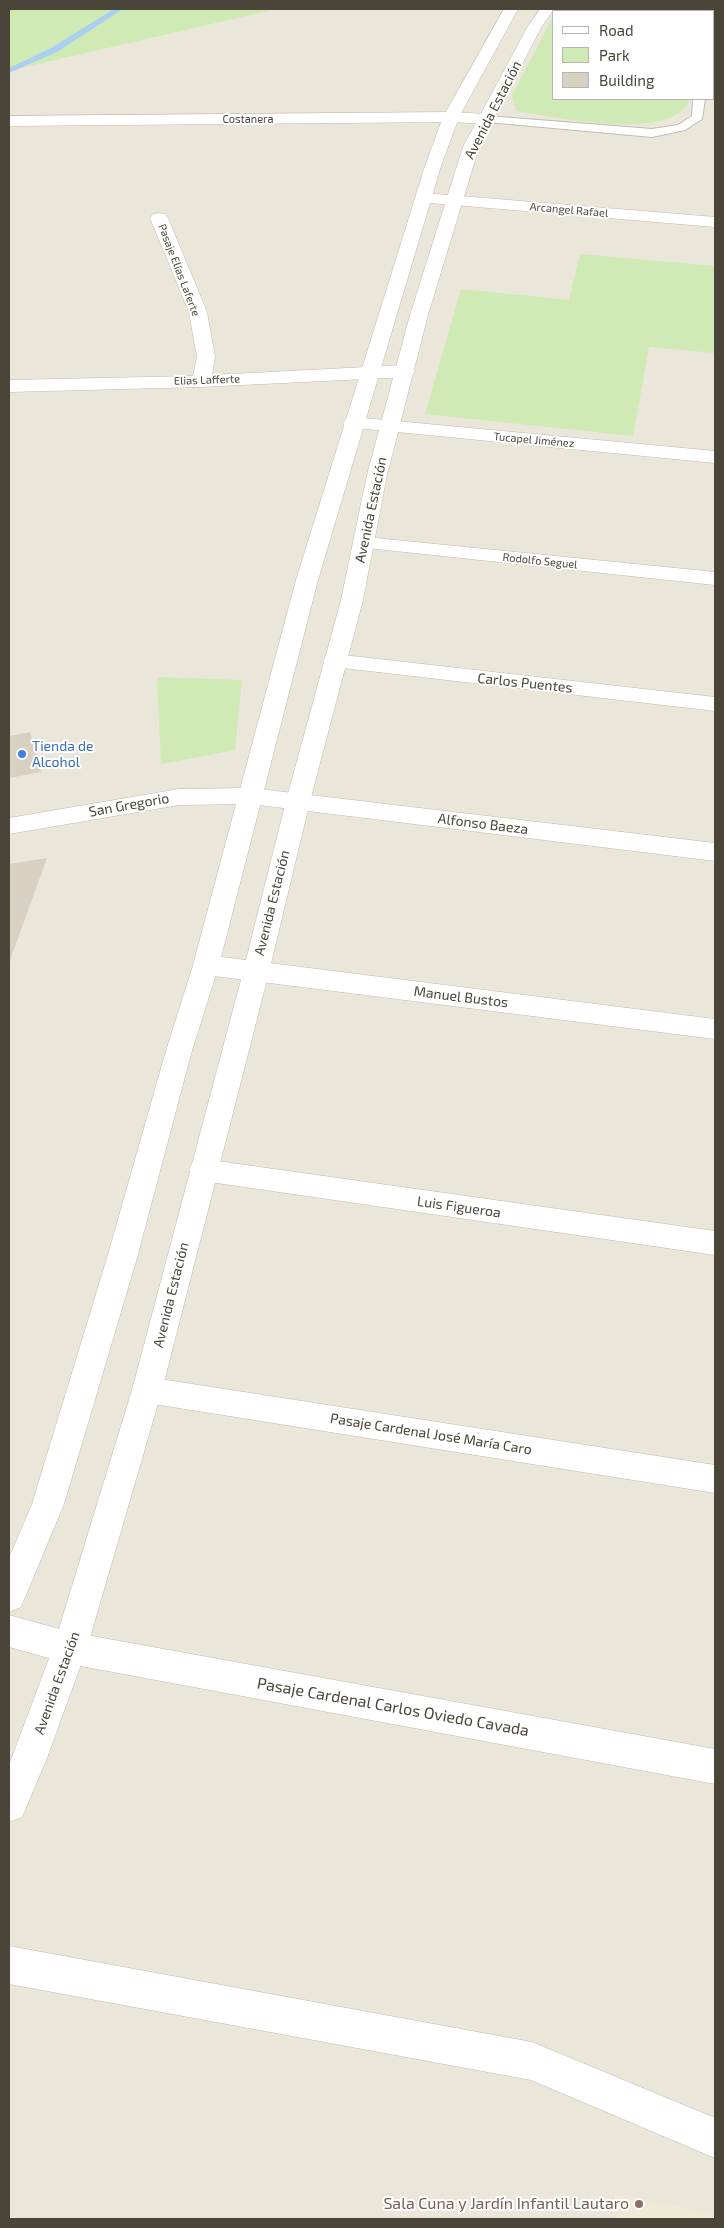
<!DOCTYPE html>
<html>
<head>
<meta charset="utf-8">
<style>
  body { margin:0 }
  #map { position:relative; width:724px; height:2228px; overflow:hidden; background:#f6f3ec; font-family:"Exo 2",sans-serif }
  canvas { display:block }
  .frame { position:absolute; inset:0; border:10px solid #4b4539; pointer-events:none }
  .legend { position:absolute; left:552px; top:10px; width:162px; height:90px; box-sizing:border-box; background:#fff; border:1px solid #b7b5b0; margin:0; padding:6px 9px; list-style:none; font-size:15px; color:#4b4539 }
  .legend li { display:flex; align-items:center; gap:10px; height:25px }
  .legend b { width:25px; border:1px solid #b7b5b0 }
</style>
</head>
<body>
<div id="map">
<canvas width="724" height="2228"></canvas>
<div class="frame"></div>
<ul class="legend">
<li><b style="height:6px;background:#fff"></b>Road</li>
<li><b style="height:14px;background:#cfeab5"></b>Park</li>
<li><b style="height:14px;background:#d8d0c1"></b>Building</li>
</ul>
</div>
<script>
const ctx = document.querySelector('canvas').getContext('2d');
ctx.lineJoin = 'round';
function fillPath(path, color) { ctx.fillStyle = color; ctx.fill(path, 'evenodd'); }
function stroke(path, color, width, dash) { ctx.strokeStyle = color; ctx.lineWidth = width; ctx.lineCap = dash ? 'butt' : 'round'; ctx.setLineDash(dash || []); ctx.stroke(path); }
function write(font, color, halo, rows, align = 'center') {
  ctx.font = font + ' "Exo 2",sans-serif'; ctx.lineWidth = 4; ctx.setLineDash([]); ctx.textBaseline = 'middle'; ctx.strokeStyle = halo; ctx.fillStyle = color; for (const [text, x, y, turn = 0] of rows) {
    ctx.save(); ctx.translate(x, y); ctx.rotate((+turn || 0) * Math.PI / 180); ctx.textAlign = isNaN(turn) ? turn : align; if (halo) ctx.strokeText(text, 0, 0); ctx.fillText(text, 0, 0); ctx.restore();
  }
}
fillPath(new Path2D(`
  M277 9H715V2219H9V71ZM553 11H713V99H553Z`), '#eae6da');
fillPath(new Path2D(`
  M615 2194 715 2214V2219H613Z`), '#efe9d6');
fillPath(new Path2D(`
  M9 9H277L9 71Z
  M557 9H694V11H556Z
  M553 17V99H690C674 144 552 116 516 111L512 95Z
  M580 254 715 266V353L649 347 633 436 425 414 461 289 569 300Z
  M157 677 242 680 235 750 161 764Z`), '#cfeab5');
fillPath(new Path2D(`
  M114 9H123L57 52 9 73V68L51 48Z`), '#a9d0f1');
fillPath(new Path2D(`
  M30 732 41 772 9 778V736Z
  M47 858 9 963V864Z`), '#d8d0c1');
const service = new Path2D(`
  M700 9H710V11H700Z
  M693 99H705L702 119 685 130 652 137 487 122 481 119 487 116 652 129 678 125 692 116Z`);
const minor = new Path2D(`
  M451 112 487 114 493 116 495 119 493 122 487 124 451 122 9 126V116Z
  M424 193 715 217V227L418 202 416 198 418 194Z
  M159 213 165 214 168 218 207 312 215 357 212 375 406 365 413 367 415 371 413 375 406 377 201 387 9 392V380L193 376 197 357 189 312 150 218 153 214Z
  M353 417 715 451V463L346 427 343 423 346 419Z
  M365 537 715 572V585L358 547 355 543 358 539Z
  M334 654 715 697V711L326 666 323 661 326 656Z
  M251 788 715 843V861L251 804 179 805 9 834V818L179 789Z
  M206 955 715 1019V1039L206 975 197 972 193 965 197 958Z
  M203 1159 715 1231V1255L203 1181 193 1178 189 1170 193 1162Z
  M147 1377 715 1465V1493L147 1403 136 1400 132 1390 136 1380Z
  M9 1615 70 1632 715 1749V1784L70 1664 9 1647Z
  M9 1946 532 2042 715 2118V2158L531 2080 9 1984Z`);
const tertiary = new Path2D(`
  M504 9H518L459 117 441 166 318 580 219 965 191 1054 137 1258 64 1504 21 1607 9 1612V1558L32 1504 107 1258 165 1054 193 965 296 580 425 166 443 117Z
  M540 9H554L542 26 479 147 428 315 387 475 363 600 310 801 269 972 162 1390 87 1648 47 1758 22 1817 9 1822V1765L53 1648 132 1390 243 972 286 801 341 600 367 475 410 315 463 147 528 26Z`);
stroke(service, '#c2bcae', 2);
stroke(minor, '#c2bcae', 1);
stroke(tertiary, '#c2bcae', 1);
stroke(new Path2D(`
  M614 9 617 11
  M9 11 13 9
  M663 11 665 9`), '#c4b89f', 2, [1, 1]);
fillPath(service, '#fff');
fillPath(minor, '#fff');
fillPath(tertiary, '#fff');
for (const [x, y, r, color] of [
  [22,754,5,"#3f7fe0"],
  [639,2204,5,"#8d6e63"]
]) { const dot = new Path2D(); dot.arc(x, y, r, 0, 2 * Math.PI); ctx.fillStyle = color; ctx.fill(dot); stroke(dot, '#fff', 2); }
write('11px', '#4b4539', '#fff', [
  ["Costanera",248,119],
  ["Arcangel Rafael",569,210,5],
  ["Pasaje Elías Laferte",179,270,69],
  ["Elias Lafferte",207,380,-2],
  ["Tucapel Jiménez",534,440,5],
  ["Rodolfo Seguel",540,561,6]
]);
write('14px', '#4b4539', '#fff', [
  ["Avenida Estación",493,110,-63],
  ["Avenida Estación",371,510,-78],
  ["Carlos Puentes",525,683,6],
  ["San Gregorio",129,805,-10],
  ["Alfonso Baeza",483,824,7],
  ["Avenida Estación",272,903,-76],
  ["Manuel Bustos",461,997,7],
  ["Luis Figueroa",459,1207,8],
  ["Avenida Estación",171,1295,-76],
  ["Pasaje Cardenal José María Caro",431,1434,9],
  ["Avenida Estación",57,1683,-70]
]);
write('14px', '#366cbe', '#fff', [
  ["Tienda de",32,746],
  ["Alcohol",32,762]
], 'left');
write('16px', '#4b4539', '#fff', [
  ["Pasaje Cardenal Carlos Oviedo Cavada",393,1707,10]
]);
write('16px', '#785e54', '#fff', [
  ["Sala Cuna y Jardín Infantil Lautaro",629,2204]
], 'right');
</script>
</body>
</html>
